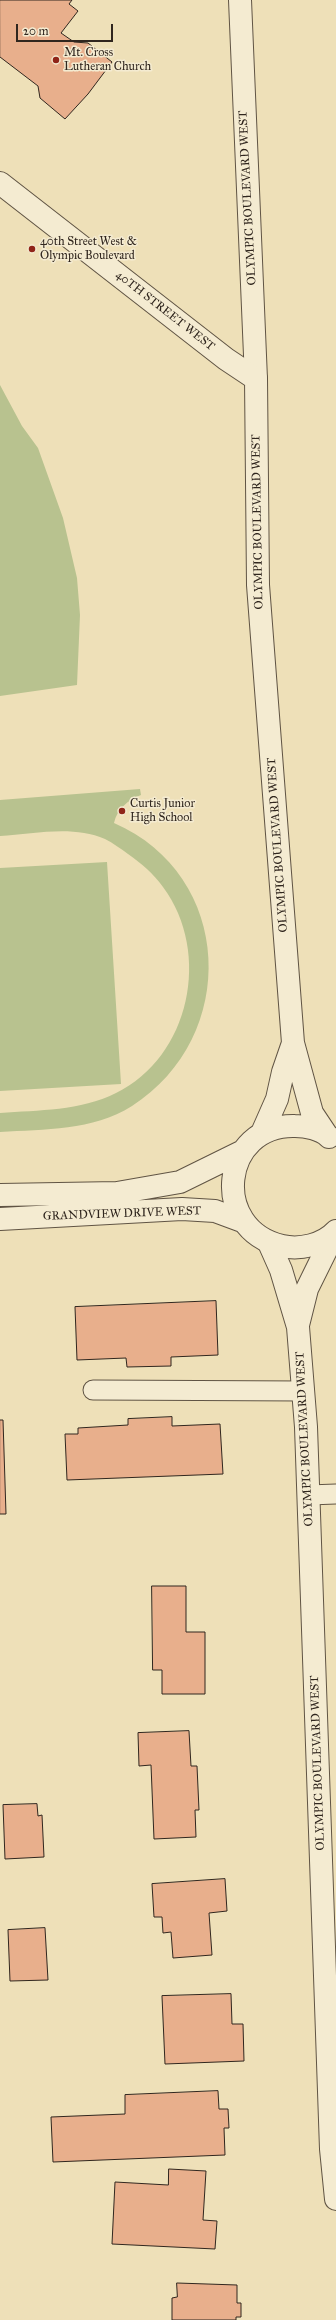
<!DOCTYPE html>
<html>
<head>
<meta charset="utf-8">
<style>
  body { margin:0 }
  #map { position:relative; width:336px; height:2320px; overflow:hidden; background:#eee0b8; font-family:"IM FELL Great Primer",serif }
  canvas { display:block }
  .scale { position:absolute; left:16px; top:24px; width:97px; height:18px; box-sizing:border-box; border:2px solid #30261e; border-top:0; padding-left:5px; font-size:12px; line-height:14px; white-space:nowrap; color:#30261e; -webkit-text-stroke:3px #f4ebd1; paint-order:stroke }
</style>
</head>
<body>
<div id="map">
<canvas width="336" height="2320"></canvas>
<div class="scale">20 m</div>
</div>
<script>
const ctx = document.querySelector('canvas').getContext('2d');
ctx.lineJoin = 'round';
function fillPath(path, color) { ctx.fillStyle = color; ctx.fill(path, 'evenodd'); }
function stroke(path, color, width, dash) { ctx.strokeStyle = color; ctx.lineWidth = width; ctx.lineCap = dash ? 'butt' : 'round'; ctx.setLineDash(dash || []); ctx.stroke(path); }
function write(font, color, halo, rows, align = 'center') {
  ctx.font = font + ' "IM FELL Great Primer",serif'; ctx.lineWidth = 3; ctx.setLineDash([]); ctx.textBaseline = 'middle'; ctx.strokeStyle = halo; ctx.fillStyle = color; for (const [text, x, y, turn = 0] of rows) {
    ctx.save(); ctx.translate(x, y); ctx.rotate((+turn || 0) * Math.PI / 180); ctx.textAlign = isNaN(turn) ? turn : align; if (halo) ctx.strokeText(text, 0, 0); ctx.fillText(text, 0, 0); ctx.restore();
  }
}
fillPath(new Path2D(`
  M0 385 22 426 38 448 63 518 77 578 80 615 77 685 0 696Z
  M140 789 141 795C128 800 117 809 114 823 234 875 240 1037 132 1106 92 1131 45 1129 0 1132V1113C39 1110 80 1111 116 1093 190 1057 212 953 163 887 154 874 141 863 128 854 121 849 113 843 105 839 73 825 34 834 0 836V800Z
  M107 862 121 1084 0 1091V868Z`), '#b8c28f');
const building = new Path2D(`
  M0 0H72L69 4 78 11 61 33 74 42 88 43 112 62 88 94 65 119 40 98 38 86 0 57Z
  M216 1301 218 1355 171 1357V1366L127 1367 126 1358 77 1360 75 1307Z
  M172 1417V1426L220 1424 223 1474 67 1480 65 1434H78V1428L128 1425V1419Z
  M0 1420H3L6 1514H0Z
  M152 1586H186V1632H205V1694H162V1670H153Z
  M189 1731 191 1766H197L199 1810H195L196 1837 154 1839 151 1765 139 1766 138 1733Z
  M37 1804 38 1816 42 1815 44 1857 5 1859 3 1805Z
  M225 1879 227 1911 209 1913 212 1955 173 1958 171 1932 163 1933 162 1917H154L152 1884Z
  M45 1928 48 1980 10 1981 8 1930Z
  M231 1994 232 2024H243L244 2061 165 2064 162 1996Z
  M218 2091 219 2109H228L229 2128H224L225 2155 53 2162 51 2117 125 2114V2095Z
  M169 2169 206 2171 203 2220 217 2221 215 2249 112 2244 115 2182 168 2185Z
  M177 2283 237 2285V2303H241V2317H236V2320H172V2298L177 2297Z`);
fillPath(building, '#e8af8c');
stroke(building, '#30261e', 1);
const service = new Path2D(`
  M93 1390 303 1391
  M309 1495 336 1494`);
const minor = new Path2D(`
  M240 0 256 379
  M269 1243 281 1270 298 1327 306 1427 331 2149 336 2199
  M298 1325 307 1289 334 1234`);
const tertiary = new Path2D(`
  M0 183 226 359 256 379 258 585 293 1043 312 1113 326 1134
  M262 1133 277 1099 283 1072 293 1043
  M329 1137C321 1129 306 1126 295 1126 221 1124 209 1229 282 1246 300 1250 323 1245 336 1231
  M0 1195 117 1193 180 1182 243 1151
  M0 1219 182 1209 215 1211 242 1221`);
stroke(service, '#605444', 21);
stroke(minor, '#605444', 24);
stroke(tertiary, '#605444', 24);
stroke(service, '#f4ebd1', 19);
stroke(minor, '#f4ebd1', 22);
stroke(tertiary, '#f4ebd1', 22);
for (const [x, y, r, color] of [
  [56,60,4,"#8f2418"],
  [32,249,4,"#8f2418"],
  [122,811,4,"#8f2418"]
]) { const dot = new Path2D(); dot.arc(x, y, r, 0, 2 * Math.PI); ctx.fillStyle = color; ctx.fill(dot); stroke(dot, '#f4ebd1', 1.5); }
write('12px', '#30261e', '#f4ebd1', [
  ["Mt. Cross",64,53],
  ["Lutheran Church",64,67],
  ["40th Street West &",40,242],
  ["Olympic Boulevard",40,256],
  ["Curtis Junior",130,804],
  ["High School",130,818]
], 'left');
write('12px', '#30261e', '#f4ebd1', [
  ["OLYMPIC BOULEVARD WEST",248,198,-93],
  ["40TH STREET WEST",165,311,38],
  ["OLYMPIC BOULEVARD WEST",258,522,-91],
  ["OLYMPIC BOULEVARD WEST",278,845,-94],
  ["GRANDVIEW DRIVE WEST",122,1214,-2],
  ["OLYMPIC BOULEVARD WEST",305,1439,-93],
  ["OLYMPIC BOULEVARD WEST",318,1763,-92]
]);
</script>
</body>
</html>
